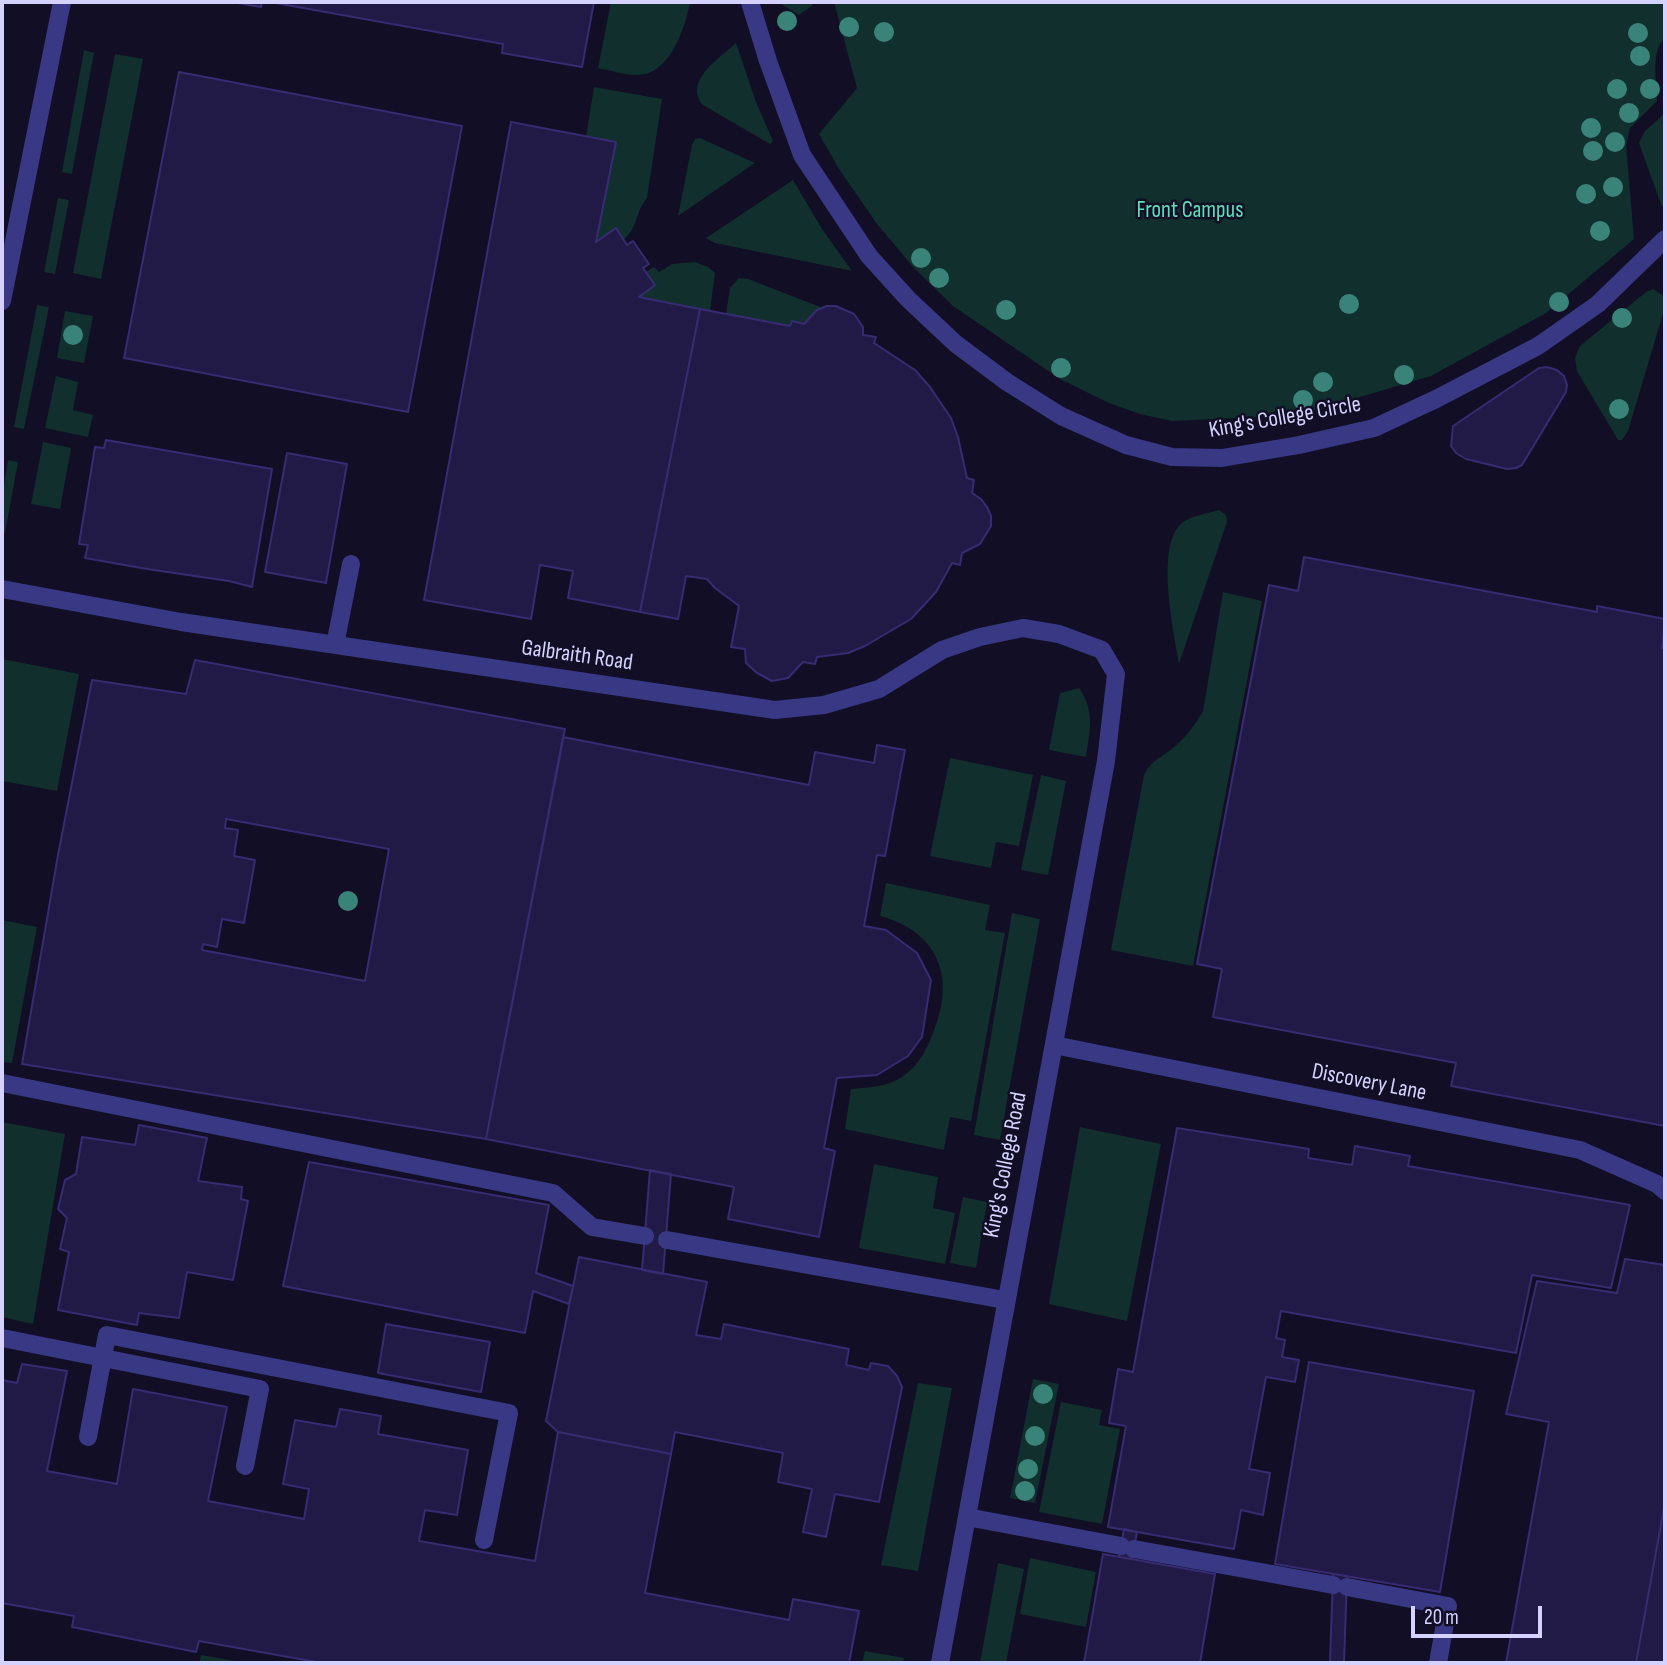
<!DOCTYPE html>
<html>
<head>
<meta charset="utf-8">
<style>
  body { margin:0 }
  #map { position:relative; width:1667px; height:1665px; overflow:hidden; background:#110e25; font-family:"Sofia Sans Condensed",sans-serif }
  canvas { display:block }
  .frame { position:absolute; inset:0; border:4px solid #d5d2ff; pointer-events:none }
  .scale { position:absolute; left:1411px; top:1606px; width:131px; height:32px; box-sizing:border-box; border:4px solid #d5d2ff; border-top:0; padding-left:9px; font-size:21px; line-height:24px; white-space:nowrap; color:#d5d2ff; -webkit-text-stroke:5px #110e25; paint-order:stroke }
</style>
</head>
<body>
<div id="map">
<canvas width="1667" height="1665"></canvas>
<div class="frame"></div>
<div class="scale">20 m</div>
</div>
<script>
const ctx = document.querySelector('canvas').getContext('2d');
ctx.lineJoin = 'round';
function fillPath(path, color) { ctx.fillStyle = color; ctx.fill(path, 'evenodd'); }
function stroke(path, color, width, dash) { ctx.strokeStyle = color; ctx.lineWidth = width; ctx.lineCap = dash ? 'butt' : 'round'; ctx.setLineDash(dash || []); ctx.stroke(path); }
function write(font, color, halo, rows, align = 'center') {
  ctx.font = font + ' "Sofia Sans Condensed",sans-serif'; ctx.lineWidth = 5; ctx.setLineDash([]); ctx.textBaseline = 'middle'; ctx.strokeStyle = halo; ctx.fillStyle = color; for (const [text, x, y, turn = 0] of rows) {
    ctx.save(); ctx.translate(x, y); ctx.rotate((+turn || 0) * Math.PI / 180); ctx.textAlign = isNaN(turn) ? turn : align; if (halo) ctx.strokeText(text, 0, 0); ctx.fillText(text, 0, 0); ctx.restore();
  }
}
fillPath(new Path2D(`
  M611 2H690C685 28 670 76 636 75 624 75 610 70 598 68Z
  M778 2H813L812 6 799 15Z
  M834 2H1665V38C1650 51 1657 83 1657 101L1630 128 1626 145 1634 239 1546 313 1431 376 1299 415 1172 421 1140 414 1109 403 1060 379 953 306 914 268 877 224 839 169 819 134 857 88Z
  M736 43 756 102 773 141 770 144 703 105C683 81 719 59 736 43Z
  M84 50 94 53 72 174 62 172Z
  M115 54 143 59 101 279 73 273Z
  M594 87 662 99 647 198C635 212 638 229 623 240L616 228 596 242 616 143 586 137Z
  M1665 113V203L1662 207 1639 143 1645 131Z
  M700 138 755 163 678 216 692 145 695 139Z
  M793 180 822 229 852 271 715 243 706 238Z
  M58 198 69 200 55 274 44 272Z
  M695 262 708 267 715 273 710 311 639 297 654 285 646 272 654 267 659 272 672 264Z
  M739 278 748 279 823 308 817 310 804 324 792 321 790 326 726 314 730 288Z
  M1653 289 1665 297V307L1628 431 1622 440H1618L1577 371 1575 358 1580 346 1646 292Z
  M37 305 49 307 24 429 14 427Z
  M65 311 93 316 84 363 57 358Z
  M56 376 78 382 73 410 93 415 88 437 45 428Z
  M43 442 71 448 60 509 31 504Z
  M8 460 18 462 5 533 2 532V497Z
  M1219 510 1226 515 1227 522 1179 664C1174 632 1154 544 1183 522 1192 516 1209 513 1219 510Z
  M1223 592 1262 601 1193 966 1111 950 1144 775C1153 758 1160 759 1173 748 1186 737 1195 725 1203 711Z
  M2 659 79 674 57 791 2 781Z
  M1079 688C1095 710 1090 732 1086 757L1049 750 1060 693Z
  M950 758 1033 775 1019 846 996 842 991 868 930 856Z
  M1041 775 1066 781 1048 875 1021 870Z
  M886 883 990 905 985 930 1005 933 971 1121 950 1117 944 1150 845 1129 851 1089C871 1087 891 1087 907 1073 919 1064 928 1047 933 1033 956 978 939 932 880 916Z
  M1012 913 1040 919 1000 1140 974 1135Z
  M2 920 37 927 12 1063 2 1062Z
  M2 1122 65 1134 33 1324 2 1317Z
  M1080 1127 1161 1144 1127 1321 1049 1304Z
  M874 1164 938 1177 933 1208 955 1213 945 1264 859 1248Z
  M963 1197 987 1202 976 1268 950 1263Z
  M1033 1379 1059 1384 1035 1503 1010 1498Z
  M918 1383 952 1388 918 1571 881 1565Z
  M1061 1402 1102 1410 1099 1425 1120 1429 1102 1524 1039 1512Z
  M1030 1558 1096 1572 1086 1627 1020 1614Z
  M998 1563 1024 1569 1006 1663H980Z
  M865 1651 904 1658 903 1663H862Z
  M201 1655 246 1663H199Z`), '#112f2d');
const building = new Path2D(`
  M232 2H262L261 7Z
  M270 2H594L582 67 502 53 503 44Z
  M179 72 462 126 408 412 124 358Z
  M511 122 616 142 596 242 616 228 627 245 633 241 649 264 643 268 655 285 639 297 700 309 640 612 568 598 573 571 540 565 531 619 424 600Z
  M827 306H836L854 314 863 327V335L876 337 874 343 915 370 930 387 951 418 958 437 967 478 974 480 972 493 981 499 987 507 991 516V526L980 544 962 553 960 565 952 563 936 592 911 619 865 646 848 653 817 657 815 664 803 662 788 678 772 681 757 673 746 663 745 649 731 647 739 606 715 588 707 579 686 576 678 619 640 612 700 309 790 326 792 321 804 324 817 310Z
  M1547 367 1557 370 1564 376 1567 385 1566 392 1522 465 1516 468 1507 469 1466 459 1456 453 1451 446 1453 426 1539 368Z
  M106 440 272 469 252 587 229 581 147 569 85 558 88 545 79 544 95 447 104 448Z
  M287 453 347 464 326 583 265 572Z
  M1304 557 1597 612V606L1665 619 1662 648H1665V1126L1451 1086 1456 1063 1213 1017 1222 969 1197 964 1269 585 1298 591Z
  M195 660 565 729 486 1139 22 1064 58 855 92 680 186 694ZM226 819 389 849 365 981 202 950 203 944 217 947 222 919 244 923 255 860 234 856 238 830 225 828Z
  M563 737 809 785 815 752 874 763 877 745 905 750 885 856 877 855 864 926 886 930 917 953 931 980 922 1037 908 1056 877 1075 837 1078 824 1148 835 1151 819 1237 728 1219 734 1187 486 1139Z
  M139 1125 207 1138 198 1181 242 1187 241 1199 248 1201 233 1280 187 1272 179 1318 139 1313 137 1325 58 1310 69 1252 60 1249 67 1218 58 1209 65 1180 76 1174 82 1137 135 1145Z
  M1177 1128 1309 1149 1308 1158 1352 1165 1355 1146 1410 1156 1408 1166 1630 1205 1611 1288 1532 1275 1516 1353 1281 1311 1276 1338 1285 1340 1282 1357 1299 1360 1295 1382 1266 1377 1249 1469 1270 1473 1263 1515 1241 1510 1234 1549 1108 1527 1126 1426 1109 1423 1118 1369 1133 1372Z
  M309 1162 549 1205 536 1273 573 1286 569 1304 533 1291 525 1333 283 1286Z
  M650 1170 671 1174 663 1274 642 1270Z
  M579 1257 707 1282 696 1335 721 1339 724 1324 849 1349 846 1365 869 1370 871 1363 888 1366 897 1376 902 1387 879 1502 835 1494 826 1537 803 1532 812 1489 778 1482 783 1453 675 1432 671 1454 558 1432 546 1421Z
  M1625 1259 1665 1265V1502L1636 1663H1506L1549 1422 1506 1414 1537 1281 1617 1293Z
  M386 1324 490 1342 481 1392 378 1373Z
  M1309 1362 1474 1391 1440 1592 1275 1564Z
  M22 1364 67 1371 47 1471 117 1484 133 1389 227 1407 208 1501 304 1519 309 1489 283 1484 295 1420 336 1427 340 1409 381 1416 378 1434 468 1450 457 1515 425 1510 419 1541 535 1561 558 1432 671 1454 645 1593 789 1620 793 1599 859 1611 849 1663H322L199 1641 196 1652 72 1627 74 1616 2 1603V1380L17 1383Z
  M1665 1502V1663H1636Z
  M1124 1529 1137 1532 1132 1559 1119 1557Z
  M1103 1554 1215 1574 1200 1663H1084Z
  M1333 1574 1347 1576 1344 1663H1330Z`);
fillPath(building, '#211a46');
stroke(building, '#372b72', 2);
stroke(new Path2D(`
  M750 2 768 61 802 155 869 256 908 299 956 344 1007 382 1061 416 1126 445 1172 457 1222 458 1299 445 1374 428 1436 399 1538 346 1598 304 1665 239
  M2 301 62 2
  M2 589 181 622 775 710 824 705 879 689 942 650 980 637 1023 628 1059 634 1102 650 1116 674 1106 761 940 1663
  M335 645 351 564
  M1054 1045 1580 1150 1657 1184 1665 1191
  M2 1083 553 1193 592 1227 645 1236
  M667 1240 1005 1300
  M2 1338 260 1389 245 1466
  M88 1437 107 1335 509 1413 484 1540
  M967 1517 1121 1546
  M1134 1549 1333 1585
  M1347 1587 1448 1606 1438 1663`), '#383885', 18);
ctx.fillStyle = '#3a8378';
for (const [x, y] of [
  [787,21],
  [849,27],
  [884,32],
  [1638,33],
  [1640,56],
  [1617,89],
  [1650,89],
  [1629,113],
  [1591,128],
  [1615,142],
  [1593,151],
  [1613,187],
  [1586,194],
  [1600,231],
  [921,258],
  [939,278],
  [1559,302],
  [1349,304],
  [1006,310],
  [1622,318],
  [73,335],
  [1061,368],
  [1404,375],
  [1323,382],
  [1303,400],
  [1619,409],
  [348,901],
  [1043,1394],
  [1035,1436],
  [1028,1469],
  [1025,1491]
]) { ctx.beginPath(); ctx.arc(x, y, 10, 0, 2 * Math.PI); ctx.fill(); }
write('23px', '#5be2bb', '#110e25', [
  ["Front Campus",1190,211]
]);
write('23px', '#d5d2ff', '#110e25', [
  ["King's College Circle",1285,418,-10],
  ["Galbraith Road",577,656,8],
  ["Discovery Lane",1369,1083,11],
  ["King's College Road",1006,1165,-79]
]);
</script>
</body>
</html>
